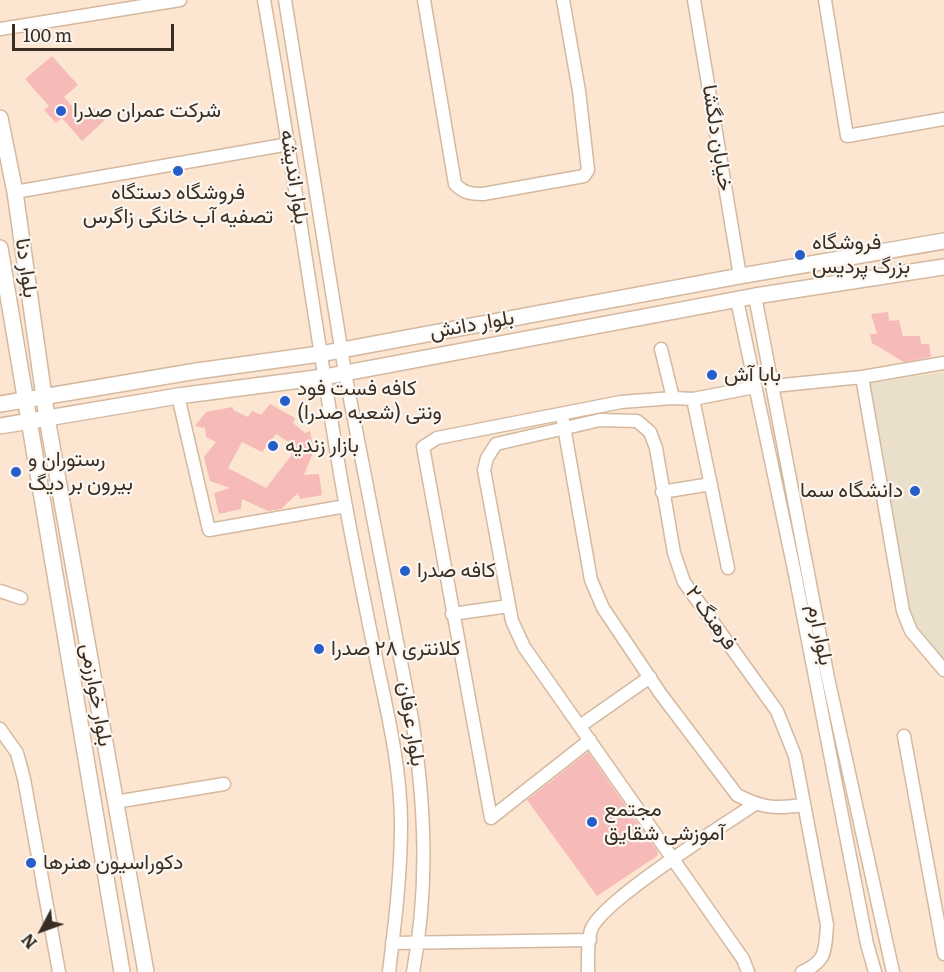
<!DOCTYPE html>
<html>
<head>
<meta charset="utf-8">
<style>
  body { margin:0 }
  #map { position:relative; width:944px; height:972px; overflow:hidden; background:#fce5d1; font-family:Literata,serif }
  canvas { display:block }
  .north { position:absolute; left:12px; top:900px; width:60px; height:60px; -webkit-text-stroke:4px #fcf6f1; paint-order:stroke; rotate:229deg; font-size:16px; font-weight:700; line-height:24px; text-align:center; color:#392e24 }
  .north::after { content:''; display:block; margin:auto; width:21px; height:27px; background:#392e24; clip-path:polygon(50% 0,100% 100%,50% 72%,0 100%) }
  .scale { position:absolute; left:12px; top:24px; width:162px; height:27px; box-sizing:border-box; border:3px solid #392e24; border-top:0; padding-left:8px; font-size:18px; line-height:21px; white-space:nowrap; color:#392e24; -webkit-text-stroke:4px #fcf6f1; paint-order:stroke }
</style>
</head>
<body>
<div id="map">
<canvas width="944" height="972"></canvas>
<div class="north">N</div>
<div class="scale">100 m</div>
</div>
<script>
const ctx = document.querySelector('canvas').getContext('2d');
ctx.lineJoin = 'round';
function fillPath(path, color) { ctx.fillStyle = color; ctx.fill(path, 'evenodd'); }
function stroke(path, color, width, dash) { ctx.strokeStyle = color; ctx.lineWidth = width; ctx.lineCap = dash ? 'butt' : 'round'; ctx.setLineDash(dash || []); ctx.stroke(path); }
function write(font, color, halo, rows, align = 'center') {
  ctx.font = font + ' Literata,Vazirmatn,serif'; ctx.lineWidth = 4.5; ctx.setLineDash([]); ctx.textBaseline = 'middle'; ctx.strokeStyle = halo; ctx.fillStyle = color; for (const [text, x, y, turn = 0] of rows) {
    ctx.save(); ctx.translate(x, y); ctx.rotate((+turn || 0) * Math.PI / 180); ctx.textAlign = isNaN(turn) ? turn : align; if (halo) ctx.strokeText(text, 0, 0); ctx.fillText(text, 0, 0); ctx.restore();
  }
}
fillPath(new Path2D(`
  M944 372V662L920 634 910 617 866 384Z`), '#e9dfca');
fillPath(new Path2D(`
  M52 56 78 85 64 97 83 118 94 108 105 120 82 141 62 118 56 123 44 110 49 106 25 79Z
  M888 312 889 321 899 320 903 336H920L921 344H929L931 357 904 362 872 343 870 334H877L871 314Z
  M270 404 295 418 293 423 305 433 310 431 314 450 304 475 319 474 322 495 300 499 298 493 281 509 268 511 242 499 241 509 219 514 214 493 230 488 210 481 204 457 216 442 206 437 205 428 195 426 206 412 233 407V410L248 417 252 411 261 415ZM276 434 293 445 291 456 266 488 228 468 242 442 262 452Z
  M588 752 658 852 657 856 597 896 527 800Z`), '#f6bab8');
const minor = new Path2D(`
  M264 0C292 159 314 319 341 479 352 542 365 605 378 668 389 719 401 772 401 824 401 874 395 923 389 972
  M285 0 345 373 412 719C425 804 429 886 413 972
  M424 0 455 184C464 193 470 194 483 194L584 176 588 170 579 91 563 0
  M694 0 740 276
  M825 0 847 136 944 119
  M0 29 180 0
  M15 192 289 144
  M755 296 828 678 893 972
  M737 300 795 574 867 944 875 972
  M661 349 673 398
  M862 377 903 611 911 631 944 670
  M773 386 862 377 944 363
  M178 396 209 530 346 506
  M693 399 728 568
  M563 421 591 580 603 608 660 693 737 795C762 808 775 809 803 805
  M662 492 711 484
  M0 591 21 598
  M452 614 509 606
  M580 726 650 677
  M0 729 17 753 24 779 59 972
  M904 736 944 954
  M590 740 491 818 423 447 437 438 621 402 673 398 693 399 755 387
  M115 802 224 784
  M392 943 590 940
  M588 972C588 959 587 943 591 930 600 902 724 825 755 804
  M748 972 743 959 524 647 512 621 484 470 487 458 496 444 600 420 637 421 650 432 656 448 674 553 684 582 777 711 795 756 827 925C825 950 827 961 802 972`);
const major = new Path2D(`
  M0 118 15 192 47 418 146 972
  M0 248 122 972
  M0 404 197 371 320 354 740 276 944 241
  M0 426 178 396 324 377 755 296 944 267`);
stroke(minor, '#d4b9a0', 15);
stroke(major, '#d4b9a0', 18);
stroke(minor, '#fff', 12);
stroke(major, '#fff', 15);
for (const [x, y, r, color] of [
  [61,111,6,"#255dca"],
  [178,171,6,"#255dca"],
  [800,255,6,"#255dca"],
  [712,375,6,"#255dca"],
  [285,401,6,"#255dca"],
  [273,446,6,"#255dca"],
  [16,472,6,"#255dca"],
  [915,491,6,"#255dca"],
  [405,571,6,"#255dca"],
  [319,649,6,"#255dca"],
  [592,822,6,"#255dca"],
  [31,863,6,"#255dca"]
]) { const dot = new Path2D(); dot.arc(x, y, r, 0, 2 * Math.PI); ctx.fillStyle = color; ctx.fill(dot); stroke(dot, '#fcf6f1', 2); }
write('21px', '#392e24', '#fcf6f1', [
  ["شرکت عمران صدرا",73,111],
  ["فروشگاه دستگاه",178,193,"center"],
  ["تصفیه آب خانگی زاگرس",178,217,"center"],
  ["فروشگاه",812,243],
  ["بزرگ پردیس",812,267],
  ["بابا آش",724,375],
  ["کافه فست فود",297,389],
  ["ونتی (شعبه صدرا)",297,413],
  ["بازار زندیه",285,446],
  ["رستوران و",28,460],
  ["بیرون بر دیگ",28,484],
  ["دانشگاه سما",903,491,"right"],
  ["کافه صدرا",417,571],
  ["کلانتری ۲۸ صدرا",331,649],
  ["مجتمع",604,810],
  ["آموزشی شقایق",604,834],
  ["دکوراسیون هنرها",43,863]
], 'left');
write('21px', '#392e24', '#fcf6f1', [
  ["خیابان دلگشا",717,138,81],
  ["بلوار اندیشه",294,177,81],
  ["بلوار دنا",26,268,82],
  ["بلوار دانش",472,325,-10],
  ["فرهنگ ۲",711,618,55],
  ["بلوار ارم",820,635,79],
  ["بلوار خوارزمی",96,695,80],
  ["بلوار عرفان",411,724,81]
]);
</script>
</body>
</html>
